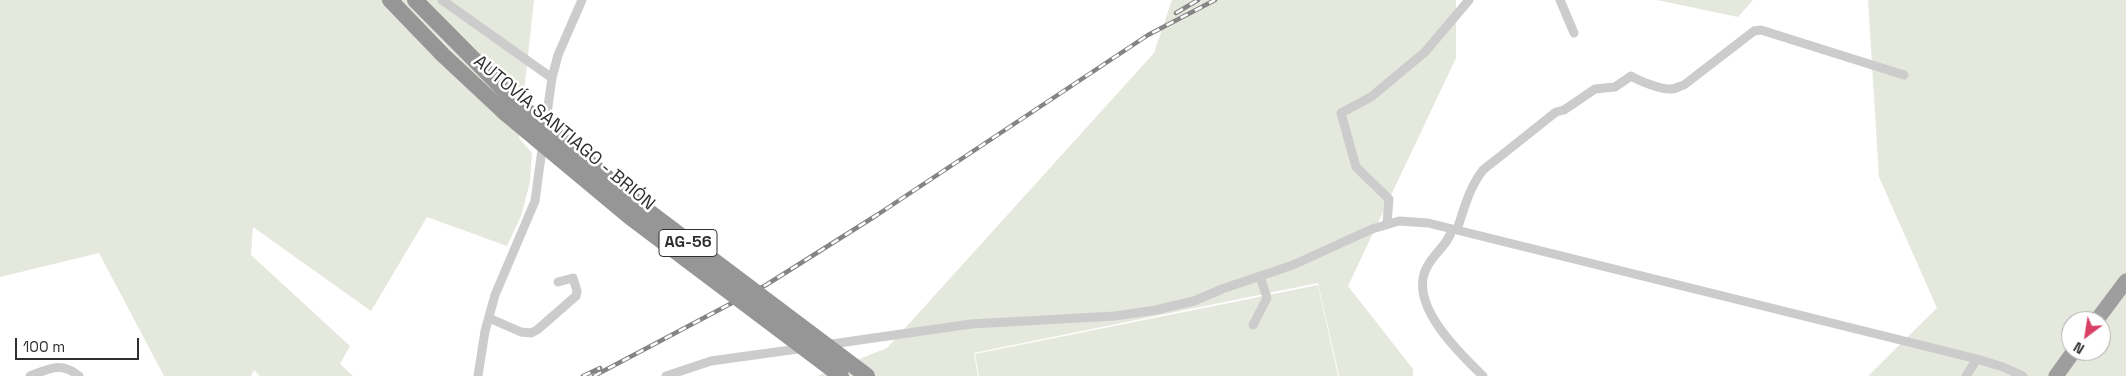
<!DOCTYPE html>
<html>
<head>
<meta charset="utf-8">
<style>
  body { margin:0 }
  #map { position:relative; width:2126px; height:376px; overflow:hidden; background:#fff; font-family:"Space Grotesk",sans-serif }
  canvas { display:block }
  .north { position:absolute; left:2061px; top:311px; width:50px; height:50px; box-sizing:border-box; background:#fff; border:1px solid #acacac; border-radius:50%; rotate:211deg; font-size:14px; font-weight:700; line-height:20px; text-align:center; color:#2f2f2f }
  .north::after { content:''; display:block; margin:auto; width:18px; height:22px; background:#d84066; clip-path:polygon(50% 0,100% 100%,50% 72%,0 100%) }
  .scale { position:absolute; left:15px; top:338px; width:124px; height:22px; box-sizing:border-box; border:2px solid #2f2f2f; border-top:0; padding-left:6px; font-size:15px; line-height:18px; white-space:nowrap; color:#2f2f2f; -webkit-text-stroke:4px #fff; paint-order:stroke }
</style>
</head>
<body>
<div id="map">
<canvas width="2126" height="376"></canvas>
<div class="north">N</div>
<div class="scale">100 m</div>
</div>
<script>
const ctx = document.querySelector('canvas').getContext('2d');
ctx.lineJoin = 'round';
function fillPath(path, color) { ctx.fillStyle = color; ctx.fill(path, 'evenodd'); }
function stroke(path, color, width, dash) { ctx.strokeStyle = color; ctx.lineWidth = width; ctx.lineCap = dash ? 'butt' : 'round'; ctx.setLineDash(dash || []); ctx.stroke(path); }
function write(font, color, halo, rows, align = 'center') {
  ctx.font = font + ' "Space Grotesk",sans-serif'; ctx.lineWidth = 5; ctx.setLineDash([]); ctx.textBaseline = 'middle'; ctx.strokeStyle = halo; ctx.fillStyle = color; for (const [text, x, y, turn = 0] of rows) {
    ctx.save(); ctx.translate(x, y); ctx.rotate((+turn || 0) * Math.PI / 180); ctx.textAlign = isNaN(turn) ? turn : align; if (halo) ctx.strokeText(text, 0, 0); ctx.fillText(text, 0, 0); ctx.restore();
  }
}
fillPath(new Path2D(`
  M0 0H534L519 138 532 153 530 182 521 216 507 246 427 217 371 311 253 227 251 255 350 346 340 364 353 376H260L254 370 251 376H164L99 253 0 277Z
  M1172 0H1456V58L1348 286 1413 369V376H1339L1318 283 974 353 978 376H817L887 348 1154 53Z
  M1657 0H1753L1738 17Z
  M1868 0H2126V376H1868L1937 308 1879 177ZM2071 321H2101V351H2071Z
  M1318 285 1338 376H979L975 354Z`), '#e5e8dc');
stroke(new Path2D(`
  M442 0 552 78
  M1560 0 1574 33
  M545 127 552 78 558 55 582 0
  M1387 223 1389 199 1356 167 1341 113 1371 97 1425 52 1469 0
  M1452 229C1449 244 1434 253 1427 267 1407 303 1459 353 1483 376
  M1457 230C1464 209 1469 188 1483 170L1556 112 1564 110 1595 89 1615 87 1631 76C1639 81 1662 90 1671 89 1675 89 1680 86 1684 85L1754 31 1761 30 1904 75
  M489 318 521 332 531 333 537 330 576 296 577 291 573 278 558 282
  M1253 325 1267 298 1260 276
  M825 345 971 324 1115 316 1156 310 1194 301 1222 289 1293 265 1372 229 1399 221 1428 223 1481 236 1977 359 2003 367 2023 376
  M30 376C49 369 61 361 79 376
  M478 376 485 331 495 295 535 201 543 142
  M666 376 711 361 805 348
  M1966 376 1977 359`), '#ccc', 9);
stroke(new Path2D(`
  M2096 321 2126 281
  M2056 376 2074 351`), '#9e9e9e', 15);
stroke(new Path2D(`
  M390 0 443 55 504 112
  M415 0 515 101`), '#969696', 16);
const rail = new Path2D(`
  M1176 13 1198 0
  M583 376 600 368
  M594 376 766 285 877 215 1148 35 1215 0`);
stroke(rail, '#848484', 4.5);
stroke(rail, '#fff', 2.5, [8]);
stroke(new Path2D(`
  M515 101 640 205 867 376
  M504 112 630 217 841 376`), '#969696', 16);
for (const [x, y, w] of [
  [688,243,58]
]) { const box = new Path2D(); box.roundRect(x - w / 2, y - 13.5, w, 27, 4); ctx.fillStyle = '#fff'; ctx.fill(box); stroke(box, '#2f2f2f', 1); }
write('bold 16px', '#2f2f2f', null, [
  ["AG-56",688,243]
]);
write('18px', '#2f2f2f', '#fff', [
  ["AUTOVÍA SANTIAGO - BRIÓN",564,133,40]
]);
</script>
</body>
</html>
